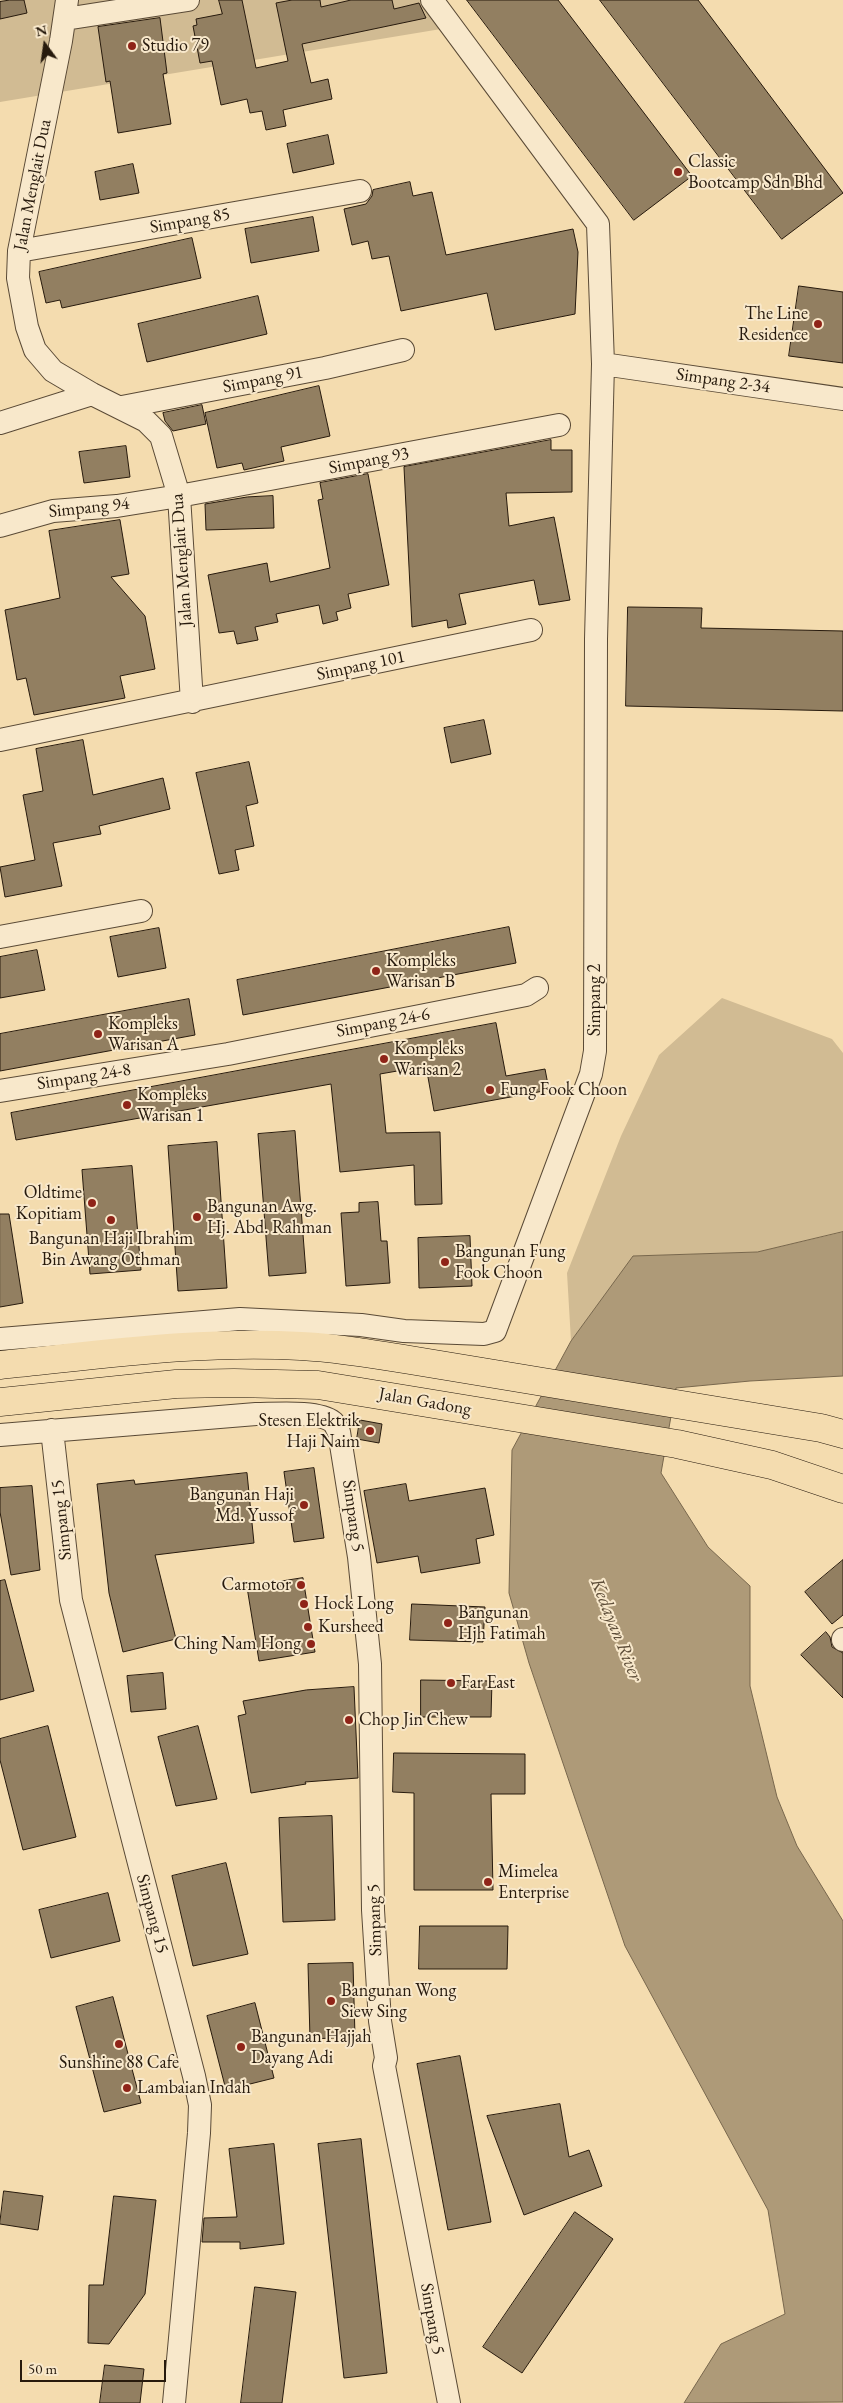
<!DOCTYPE html>
<html>
<head>
<meta charset="utf-8">
<style>
  body { margin:0 }
  #map { position:relative; width:843px; height:2403px; overflow:hidden; background:#f4dcaf; font-family:"EB Garamond",serif }
  canvas { display:block }
  .north { position:absolute; left:20px; top:20px; width:50px; height:50px; -webkit-text-stroke:4px #f8e8cb; paint-order:stroke; rotate:346deg; font-size:14px; font-weight:700; line-height:20px; text-align:center; color:#271a0d }
  .north::after { content:''; display:block; margin:auto; width:18px; height:22px; background:#271a0d; clip-path:polygon(50% 0,100% 100%,50% 72%,0 100%) }
  .scale { position:absolute; left:20px; top:2360px; width:146px; height:22px; box-sizing:border-box; border:2px solid #271a0d; border-top:0; padding-left:6px; font-size:15px; line-height:18px; white-space:nowrap; color:#271a0d; -webkit-text-stroke:4px #f8e8cb; paint-order:stroke }
</style>
</head>
<body>
<div id="map">
<canvas width="843" height="2403"></canvas>
<div class="north">N</div>
<div class="scale">50 m</div>
</div>
<script>
const ctx = document.querySelector('canvas').getContext('2d');
ctx.lineJoin = 'round';
function fillPath(path, color) { ctx.fillStyle = color; ctx.fill(path, 'evenodd'); }
function stroke(path, color, width, dash) { ctx.strokeStyle = color; ctx.lineWidth = width; ctx.lineCap = dash ? 'butt' : 'round'; ctx.setLineDash(dash || []); ctx.stroke(path); }
function write(font, color, halo, rows, align = 'center') {
  ctx.font = font + ' "EB Garamond",serif'; ctx.lineWidth = 4; ctx.setLineDash([]); ctx.textBaseline = 'middle'; ctx.strokeStyle = halo; ctx.fillStyle = color; for (const [text, x, y, turn = 0] of rows) {
    ctx.save(); ctx.translate(x, y); ctx.rotate((+turn || 0) * Math.PI / 180); ctx.textAlign = isNaN(turn) ? turn : align; if (halo) ctx.strokeText(text, 0, 0); ctx.fillText(text, 0, 0); ctx.restore();
  }
}
fillPath(new Path2D(`
  M0 0H427L447 28 0 102Z
  M722 998 832 1039 843 1053V1232L757 1252 634 1256 571 1341 567 1273 621 1136 659 1055Z`), '#d1bb93');
const water = new Path2D(`
  M843 1232V1376L750 1381 676 1388 661 1473 708 1547 750 1586V1686L777 1797 797 1846 843 1921V2402L684 2403 721 2344 785 2314 768 2210 625 1946 529 1663 509 1593 512 1450 571 1341 633 1256 757 1252Z`);
fillPath(water, '#ae9a78');
stroke(water, '#78674d', 1);
const building = new Path2D(`
  M10 0H24L27 13 0 19V2Z
  M219 0H242L256 68 288 61 276 3 292 0H320L321 7 351 0H392L394 9 419 3 426 18 302 44 311 83 328 79 332 99 283 110 286 126 266 130 262 111 250 113 247 99 221 105 212 61 200 63 193 26 197 25 196 19 222 14Z
  M467 0H558L692 176 634 220Z
  M600 0H698L843 193 782 239Z
  M160 18 167 73 163 74 171 124 118 133 110 81 106 82 98 27Z
  M328 135 334 164 293 173 287 144Z
  M133 164 139 193 100 200 95 172Z
  M410 182 413 196 432 192 446 255 573 229 578 252 575 314 495 330 487 293 401 311 389 256 372 259 368 241 352 245 344 209 366 204 372 196 373 190Z
  M313 217 319 251 251 263 245 229Z
  M192 238 201 278 62 308 60 300 46 303 39 272Z
  M799 286 843 292V363L789 356Z
  M258 296 267 334 147 362 138 324Z
  M319 386 330 436 281 447 284 461 244 470 242 463 217 468 205 413Z
  M202 405 206 424 173 431 165 421 163 413Z
  M551 440V450H572V492L506 493 509 526 554 517 570 600 539 605 534 580 459 594 466 624 448 628 447 620 412 627 404 467Z
  M126 446 130 477 84 483 79 452Z
  M368 474 389 585 348 594 351 608 336 612 338 620 323 624 319 605 276 614 278 622 255 627 258 640 237 644 234 631 219 633 208 575 267 563 270 582 330 568 318 500 323 499 320 483Z
  M273 496 274 528 206 530 205 504 247 497Z
  M120 520 129 574 111 577 145 616 155 669 120 676 125 698 34 715 26 678 17 680 5 610 60 598 49 531Z
  M628 607 702 608 701 628 843 631V711L626 706Z
  M484 720 491 754 451 763 444 728Z
  M83 740 93 795 163 778 170 809 99 826 101 834 53 843 62 886 5 897 0 867 35 860 23 795 43 791 36 749Z
  M249 762 258 803 246 806 254 846 235 850 239 870 219 874 196 773Z
  M509 927 516 963 243 1015 237 980Z
  M159 928 166 968 118 977 110 937Z
  M37 950 45 990 0 998V957Z
  M189 999 195 1035 0 1071V1034Z
  M496 1023 506 1076 545 1069 549 1090 434 1111 426 1066 380 1074 386 1133 440 1132 442 1204 415 1205 414 1165 340 1172 331 1084 16 1140 11 1113Z
  M295 1131 306 1273 269 1276 258 1134Z
  M217 1142 227 1288 178 1291 168 1146Z
  M132 1166 141 1270 90 1274 82 1170Z
  M378 1202 381 1241H387L390 1283 346 1286 341 1213 359 1212V1203Z
  M0 1214H9L23 1303 0 1307Z
  M470 1236 472 1286 419 1288 418 1238Z
  M360 1420 382 1424 379 1443 357 1439Z
  M314 1468 324 1538 294 1542 284 1472Z
  M247 1473 254 1543 155 1555 176 1639 123 1652 109 1593 97 1484 134 1480 135 1484Z
  M406 1484 409 1501 485 1488 494 1535 476 1539 480 1563 421 1573 418 1556 377 1563 364 1491Z
  M32 1486 40 1570 11 1575 0 1512V1488Z
  M843 1560V1615L832 1624 805 1592Z
  M303 1578 315 1652 259 1661 247 1587Z
  M5 1580 34 1691 0 1700V1581Z
  M412 1604 485 1607 483 1642 410 1640Z
  M826 1632 830 1637 832 1647 843 1653V1698L801 1655Z
  M163 1673 166 1709 131 1712 127 1676Z
  M421 1680 492 1681 491 1717H421Z
  M354 1687 358 1778 305 1782 306 1784 251 1793 238 1716 246 1714 243 1701 306 1690Z
  M48 1726 76 1837 23 1850 0 1760V1739Z
  M198 1726 217 1799 176 1806 158 1737Z
  M394 1753 525 1754V1794H491L493 1890H414V1793L393 1792Z
  M332 1816 335 1920 283 1922 279 1818Z
  M226 1863 248 1954 193 1966 172 1876Z
  M108 1893 120 1941 51 1958 39 1910Z
  M420 1926H508L507 1969H419Z
  M353 1963 355 2037 310 2039 308 1964Z
  M113 1997 141 2103 104 2112 76 2007Z
  M255 2003 274 2078 226 2090 207 2016Z
  M460 2056 491 2222 448 2230 417 2064Z
  M560 2104 569 2157 589 2150 602 2186 524 2215 487 2116Z
  M361 2139 387 2373 344 2378 318 2144Z
  M274 2144 284 2244 240 2249V2242H202L204 2218 237 2217 229 2149Z
  M4 2191 43 2196 38 2230 0 2224Z
  M114 2196 156 2200 145 2294 109 2344 88 2343 89 2285H103Z
  M575 2212 613 2239 522 2373 483 2347Z
  M255 2287 296 2292 282 2403H241Z
  M105 2365 144 2369 140 2403H100Z`);
fillPath(building, '#927f61');
stroke(building, '#271a0d', 1);
const street = new Path2D(`
  M67 0 61 41 19 251 18 278 27 327 35 350 53 371 92 394 146 421 161 436 179 496 192 702
  M65 19 188 0
  M19 251 360 191
  M603 364 843 399
  M122 407 325 368 403 350
  M0 423 92 394
  M0 526 53 511 117 506 179 496 559 425
  M0 740 531 630
  M0 937 141 911
  M0 1091 228 1054 526 995 537 988
  M0 1339 240 1319 361 1325 404 1331 484 1334 495 1331 591 1074 595 1051 596 639 603 364 598 224 432 0
  M52 1430 71 1600 194 2076 200 2105 199 2133 174 2403
  M0 1435 256 1414C274 1414 318 1410 333 1422 335 1424 337 1429 339 1432L359 1557 370 1664 373 1910 380 2021 386 2058 384 2066 449 2403
  M843 1640V1639`);
const primary = new Path2D(`
  M0 1365C100 1355 200 1340 301 1346 338 1348 374 1354 410 1360L821 1428 843 1434
  M0 1402 176 1384 234 1383 318 1385 677 1444 772 1465 843 1489`);
stroke(street, '#5a4a36', 24);
stroke(primary, '#271a0d', 29);
stroke(street, '#f8e8cb', 22);
stroke(primary, '#f4dcaf', 28);
for (const [x, y, r, color] of [
  [132,46,5,"#8f2418"],
  [678,172,5,"#8f2418"],
  [818,324,5,"#8f2418"],
  [376,971,5,"#8f2418"],
  [98,1034,5,"#8f2418"],
  [384,1059,5,"#8f2418"],
  [490,1090,5,"#8f2418"],
  [127,1105,5,"#8f2418"],
  [92,1203,5,"#8f2418"],
  [197,1217,5,"#8f2418"],
  [111,1220,5,"#8f2418"],
  [445,1262,5,"#8f2418"],
  [370,1431,5,"#8f2418"],
  [304,1505,5,"#8f2418"],
  [301,1585,5,"#8f2418"],
  [304,1604,5,"#8f2418"],
  [448,1623,5,"#8f2418"],
  [308,1627,5,"#8f2418"],
  [311,1644,5,"#8f2418"],
  [451,1683,5,"#8f2418"],
  [349,1720,5,"#8f2418"],
  [488,1882,5,"#8f2418"],
  [331,2001,5,"#8f2418"],
  [119,2044,5,"#8f2418"],
  [241,2047,5,"#8f2418"],
  [127,2088,5,"#8f2418"]
]) { const dot = new Path2D(); dot.arc(x, y, r, 0, 2 * Math.PI); ctx.fillStyle = color; ctx.fill(dot); stroke(dot, '#f8e8cb', 2); }
write('18px', '#271a0d', '#f8e8cb', [
  ["Studio 79",142,46],
  ["Classic",688,162],
  ["Bootcamp Sdn Bhd",688,183],
  ["The Line",808,314,"right"],
  ["Residence",808,335,"right"],
  ["Kompleks",386,961],
  ["Warisan B",386,982],
  ["Kompleks",108,1024],
  ["Warisan A",108,1045],
  ["Kompleks",394,1049],
  ["Warisan 2",394,1070],
  ["Fung Fook Choon",500,1090],
  ["Kompleks",137,1095],
  ["Warisan 1",137,1116],
  ["Oldtime",82,1193,"right"],
  ["Kopitiam",82,1214,"right"],
  ["Bangunan Awg.",207,1207],
  ["Hj. Abd. Rahman",207,1228],
  ["Bangunan Haji Ibrahim",111,1239,"center"],
  ["Bin Awang Othman",111,1260,"center"],
  ["Bangunan Fung",455,1252],
  ["Fook Choon",455,1273],
  ["Stesen Elektrik",360,1421,"right"],
  ["Haji Naim",360,1442,"right"],
  ["Bangunan Haji",294,1495,"right"],
  ["Md. Yussof",294,1516,"right"],
  ["Carmotor",291,1585,"right"],
  ["Hock Long",314,1604],
  ["Bangunan",458,1613],
  ["Hjh Fatimah",458,1634],
  ["Kursheed",318,1627],
  ["Ching Nam Hong",301,1644,"right"],
  ["Far East",461,1683],
  ["Chop Jin Chew",359,1720],
  ["Mimelea",498,1872],
  ["Enterprise",498,1893],
  ["Bangunan Wong",341,1991],
  ["Siew Sing",341,2012],
  ["Bangunan Hajjah",251,2037],
  ["Dayang Adi",251,2058],
  ["Sunshine 88 Cafe",119,2063,"center"],
  ["Lambaian Indah",137,2088]
], 'left');
write('18px', '#271a0d', '#f8e8cb', [
  ["Jalan Menglait Dua",33,185,-79],
  ["Simpang 85",190,221,-10],
  ["Simpang 91",263,380,-11],
  ["Simpang 2-34",723,381,8],
  ["Simpang 93",369,461,-11],
  ["Simpang 94",89,508,-6],
  ["Jalan Menglait Dua",182,560,-94],
  ["Simpang 101",361,666,-12],
  ["Simpang 2",595,1000,-90],
  ["Simpang 24-6",383,1023,-11],
  ["Simpang 24-8",84,1077,-9],
  ["Jalan Gadong",425,1402,10],
  ["Simpang 5",353,1516,82],
  ["Simpang 15",62,1520,-96],
  ["Simpang 15",152,1914,75],
  ["Simpang 5",375,1920,-92],
  ["Simpang 5",432,2319,80]
]);
write('italic 19px', '#5d4d38', '#f8e8cb', [
  ["Kedayan River",616,1630,68]
]);
</script>
</body>
</html>
